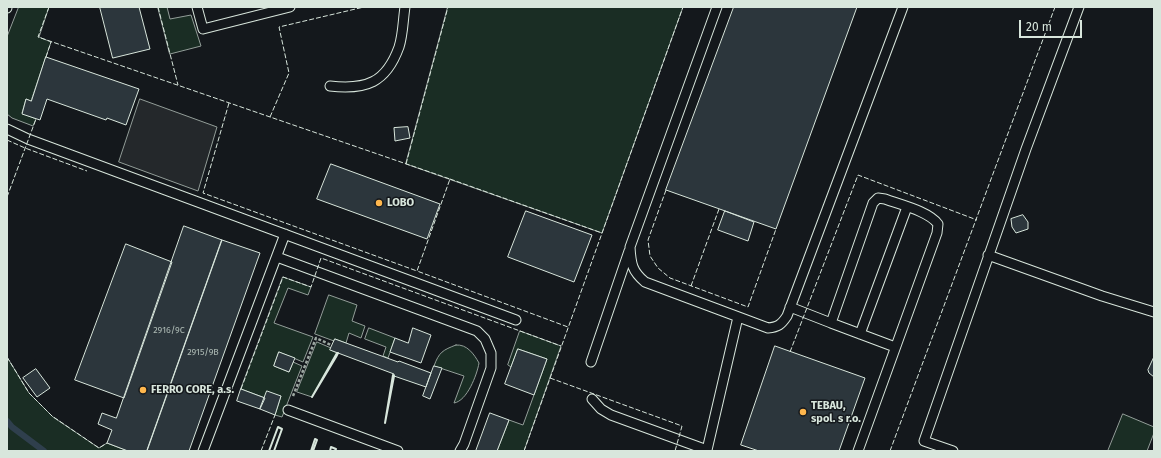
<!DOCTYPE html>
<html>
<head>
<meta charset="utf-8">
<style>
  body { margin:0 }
  #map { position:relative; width:1161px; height:458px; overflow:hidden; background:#14181c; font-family:"Fira Sans",sans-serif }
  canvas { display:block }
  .frame { position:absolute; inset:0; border:8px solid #d8e6dc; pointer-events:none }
  .scale { position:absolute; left:1019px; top:20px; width:63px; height:18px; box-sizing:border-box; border:2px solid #d8e6dc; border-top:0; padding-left:5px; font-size:12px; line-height:14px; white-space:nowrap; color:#d8e6dc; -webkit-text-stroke:3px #14181c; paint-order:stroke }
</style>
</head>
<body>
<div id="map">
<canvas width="1161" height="458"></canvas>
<div class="frame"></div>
<div class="scale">20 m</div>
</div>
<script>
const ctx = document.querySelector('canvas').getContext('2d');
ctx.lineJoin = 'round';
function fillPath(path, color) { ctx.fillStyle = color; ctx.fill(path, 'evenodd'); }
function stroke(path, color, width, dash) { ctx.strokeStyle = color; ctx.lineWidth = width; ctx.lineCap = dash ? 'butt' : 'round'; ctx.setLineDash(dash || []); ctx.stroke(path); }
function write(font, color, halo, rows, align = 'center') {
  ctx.font = font + ' "Fira Sans",sans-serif'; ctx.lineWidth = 3; ctx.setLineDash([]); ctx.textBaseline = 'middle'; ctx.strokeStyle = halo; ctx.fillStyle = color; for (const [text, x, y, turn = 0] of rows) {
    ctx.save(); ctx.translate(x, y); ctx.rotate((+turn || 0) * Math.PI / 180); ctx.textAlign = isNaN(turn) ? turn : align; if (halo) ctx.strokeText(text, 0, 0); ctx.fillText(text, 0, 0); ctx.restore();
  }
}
const green = new Path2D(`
  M19 7H49L39 37 51 42 31 101 26 99 22 113 36 119 33 126 12 118 7 114V37Z
  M158 7H167L170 19 191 15 201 46 170 54Z
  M448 7H683L602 233 406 164Z
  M283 277 311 287 308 295 288 288 274 323 313 337 303 362 279 352 274 366 289 372 293 362 302 366 282 417 275 415 281 396 265 398 241 389Z
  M329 295 357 305 352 321 365 326 361 338 349 333 346 343 335 339 334 341 315 334Z
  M369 328 395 338 388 358 383 356 386 347 365 339Z
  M520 331 561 346 524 451H497L509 420 523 425 547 359 518 349 511 367 508 365Z
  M317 342 331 348V350L337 353 312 397 297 392Z
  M456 345C467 344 474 354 479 363 477 375 467 401 454 403L464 376 434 366C439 352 443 350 456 345Z
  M7 357 29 393 53 417 99 448 107 443 128 451H7Z
  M1123 414 1154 427V433L1147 451H1108Z`);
fillPath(green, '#1a2d24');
stroke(green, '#939e99', 1);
const parking = new Path2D(`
  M140 99 217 127 198 191 119 162Z`);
fillPath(parking, '#24282b');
stroke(parking, '#939e99', 1);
stroke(new Path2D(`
  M7 421 12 427 44 451`), '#2f3f4d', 6);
const building = new Path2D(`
  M100 7H139L150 49 113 58Z
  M734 7H857L776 229 666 190Z
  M46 57 139 89 126 125 107 118 106 120 47 99 40 120 22 114 26 99 31 101Z
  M408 127 410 138 395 141 394 128Z
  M331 164 440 204 427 239 317 199Z
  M526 211 592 235 574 282 508 257Z
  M725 211 754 222 748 241 718 230Z
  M1023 215 1028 222V229L1016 233 1012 227 1011 219Z
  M184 226 222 240 147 451H128L107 443 112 430 98 424 102 413 116 418Z
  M222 240 260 253 189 451H147Z
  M126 244 172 262 124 398 75 380Z
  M413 328 431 335 421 363 390 352 395 338 408 343Z
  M335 339 398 362 399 361 431 373 426 387 394 376V374L330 350Z
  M775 346 865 378 839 451H759L741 445Z
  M518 349 547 359 534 395 505 384Z
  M279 352 295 358 289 372 274 366Z
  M1154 357V377L1149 373 1148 370Z
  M434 366 442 368 430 399 423 396Z
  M36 369 50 388 37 397 23 378Z
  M241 389 265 398 260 409 237 401Z
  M267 391 281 396 275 415 260 409Z
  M490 413 509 420 497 451H476Z`);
fillPath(building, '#2c363c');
stroke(building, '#d8e6dc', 1);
const lane = new Path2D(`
  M197 7 203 29 290 7
  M717 7 630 247C631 264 632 271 645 282L768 328C778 327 781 325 787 316L903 7
  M7 8V7
  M330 86C366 90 386 83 399 47 403 35 403 20 405 7
  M7 129 28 139 516 320
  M988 255 1102 296 1154 312
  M277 257 477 331 485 339 491 353V368L464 444 460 451
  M790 307 831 323 873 203 878 198 885 199C901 205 928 211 938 224L937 233 858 451
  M831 323 895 347
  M860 334 907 207
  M591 362 629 251
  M592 399 601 409 611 415 707 450 738 317
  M288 410 398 451
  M203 451 285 234
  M953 451 924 441 1026 149 1079 7`);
stroke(lane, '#d8e6dc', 11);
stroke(new Path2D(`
  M293 396 316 338 331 345`), '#9da8a2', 2.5, [3, 2]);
stroke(lane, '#14181c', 9);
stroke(new Path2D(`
  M49 7 38 37 450 179 417 271 568 327
  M158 7 178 85
  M46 57 51 42
  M229 103 203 193 417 271
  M270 117 289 73 279 27 364 7
  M7 140 25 148 87 171
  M406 164 448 7
  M450 179 602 233
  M666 190 648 240 650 256 658 268 670 278 748 307 776 229
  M7 197 36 119
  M691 286 719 209
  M790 352 858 175 977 220
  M7 357 29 393 52 416 99 448 107 443
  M550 378 682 426 675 451
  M241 389 283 277 311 287 321 258 561 346
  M261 451 275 415
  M524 451 683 7
  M890 451 1055 7`), '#d8e6dc', 1, [5, 2]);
stroke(new Path2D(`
  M337 353H338L336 357 312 397Z
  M393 375 394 376 385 423Z
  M269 451 278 427 282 429 274 451
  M311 451 315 439 317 440 313 451
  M330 451 331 447 336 449 335 451`), '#d8e6dc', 2);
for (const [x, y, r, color] of [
  [379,203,4,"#ffb74d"],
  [143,390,4,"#ffb74d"],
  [803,412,4,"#ffb74d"]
]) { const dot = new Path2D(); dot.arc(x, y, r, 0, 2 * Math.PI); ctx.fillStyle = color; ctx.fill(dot); stroke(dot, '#14181c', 1.5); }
write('9px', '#adbab4', null, [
  ["2916/9C",169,330],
  ["2915/9B",203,352]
]);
write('bold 11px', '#d8e6dc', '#14181c', [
  ["LOBO",387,203],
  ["FERRO CORE, a.s.",151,390],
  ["TEBAU,",811,406],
  ["spol. s r.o.",811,419]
], 'left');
</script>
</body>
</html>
